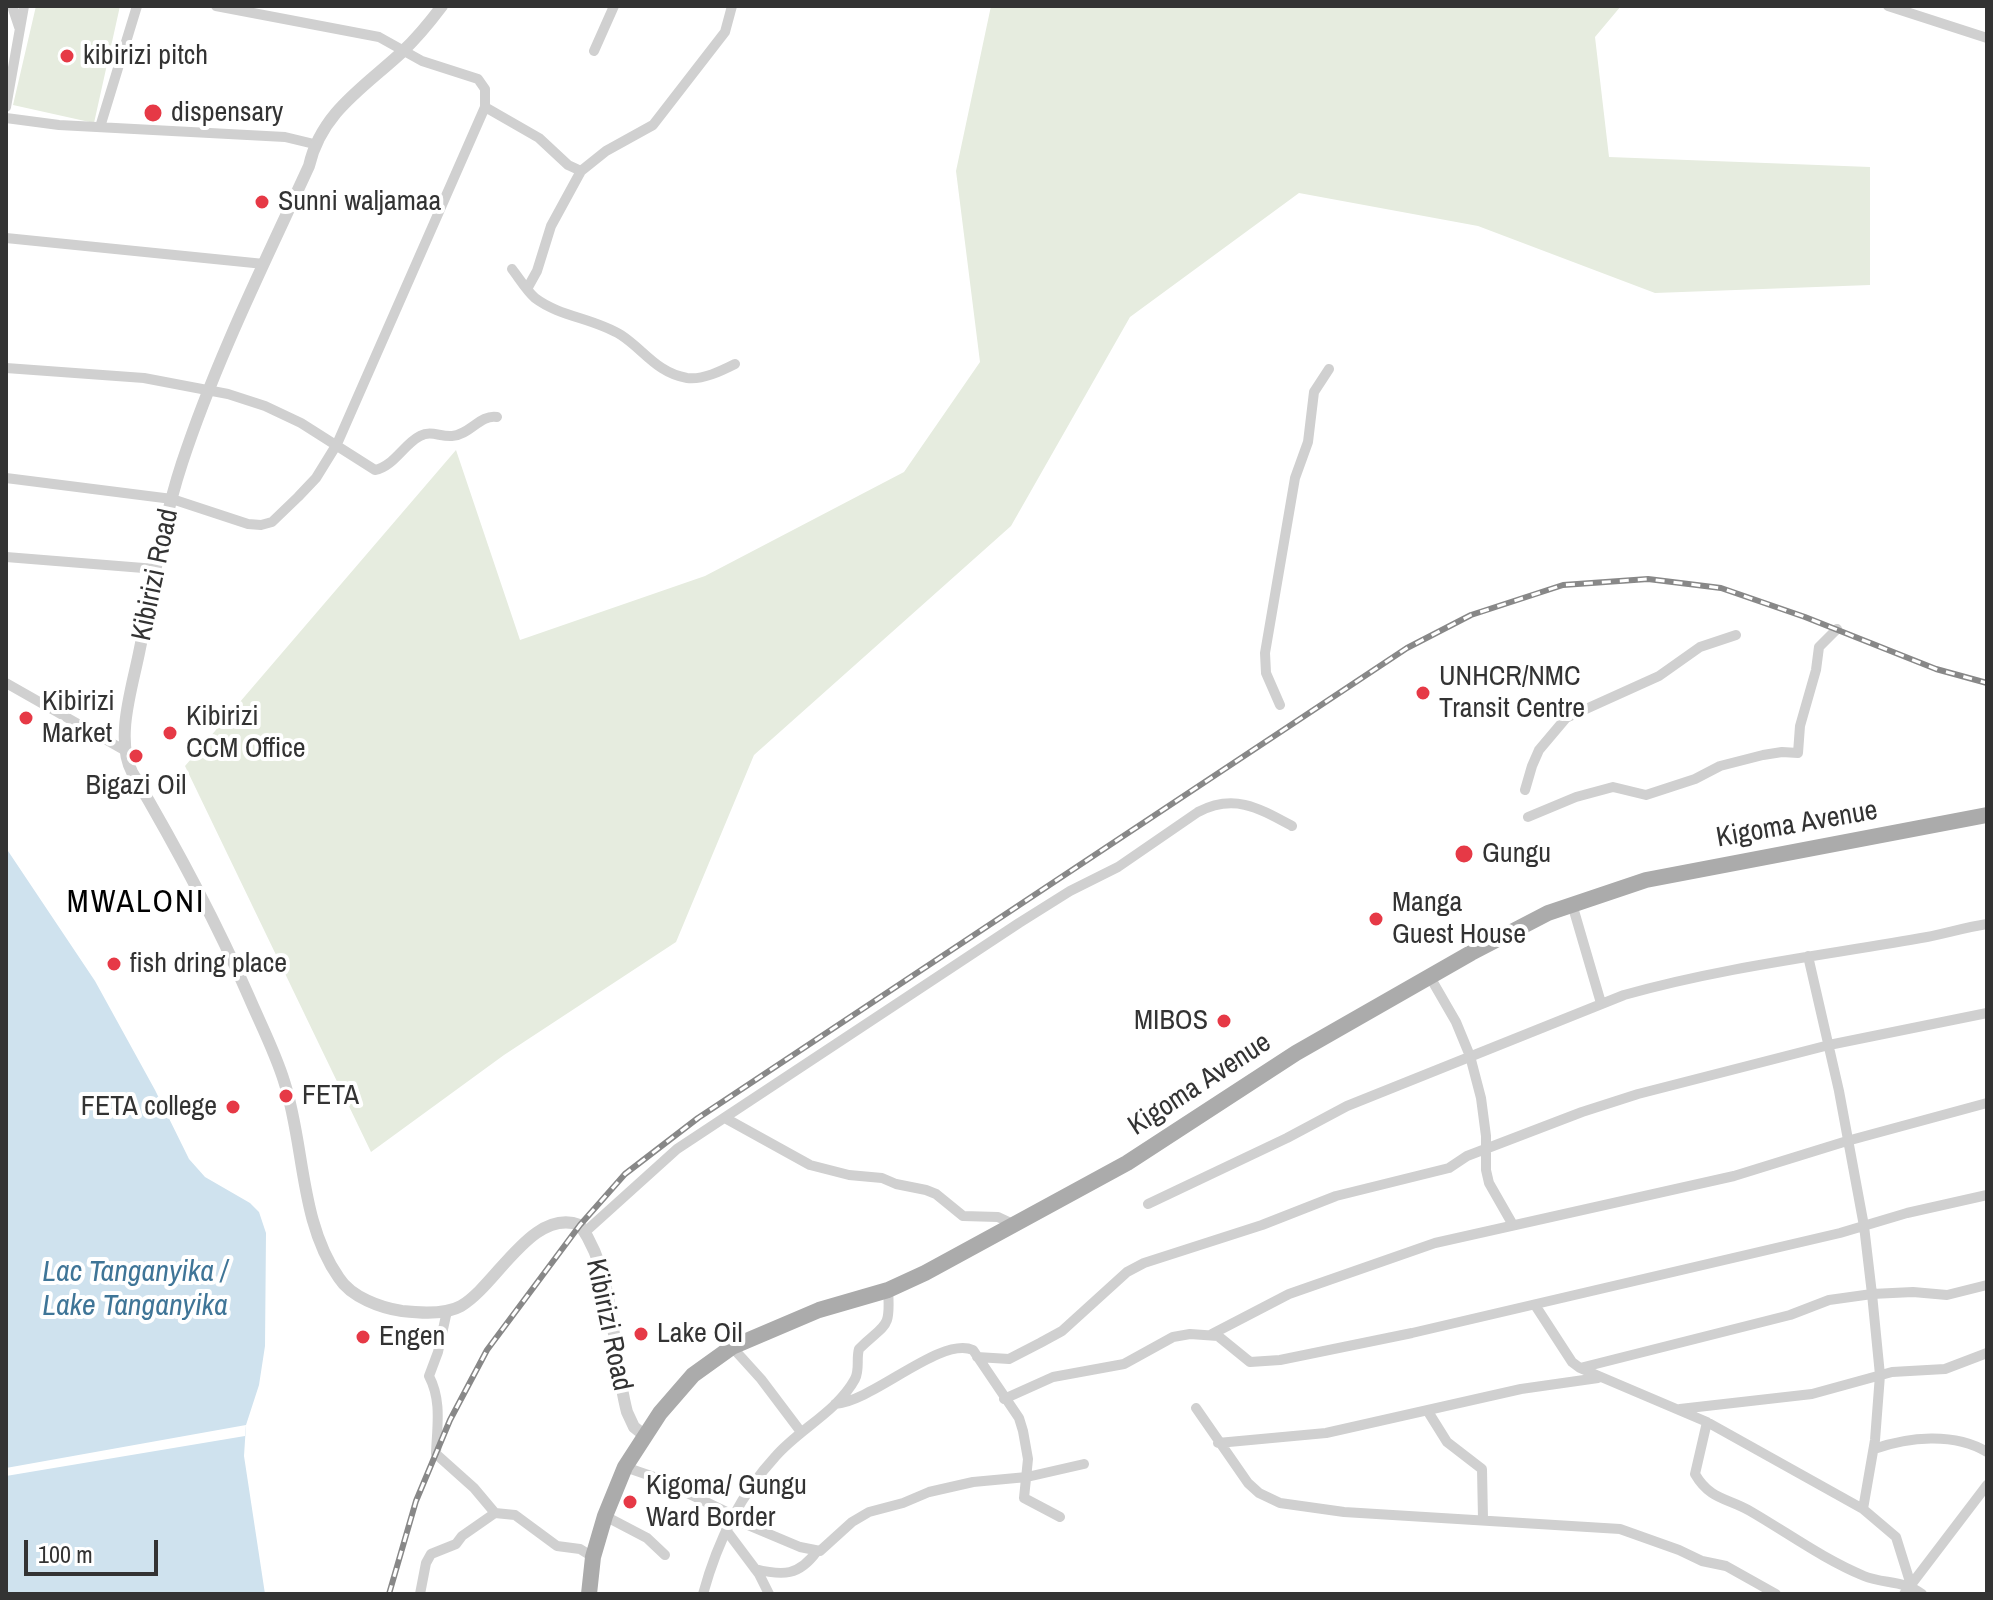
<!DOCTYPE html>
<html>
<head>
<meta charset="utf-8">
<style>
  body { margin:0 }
  #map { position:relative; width:1993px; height:1600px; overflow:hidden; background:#fff; font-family:"Archivo Narrow",sans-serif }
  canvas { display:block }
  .frame { position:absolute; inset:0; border:8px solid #333; pointer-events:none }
  .scale { position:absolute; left:24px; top:1540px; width:134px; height:36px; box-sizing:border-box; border:4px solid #333; border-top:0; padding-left:10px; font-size:24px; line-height:28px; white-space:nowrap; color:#333; -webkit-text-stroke:6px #fff; paint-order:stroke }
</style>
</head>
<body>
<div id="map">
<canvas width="1993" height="1600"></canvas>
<div class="frame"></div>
<div class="scale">100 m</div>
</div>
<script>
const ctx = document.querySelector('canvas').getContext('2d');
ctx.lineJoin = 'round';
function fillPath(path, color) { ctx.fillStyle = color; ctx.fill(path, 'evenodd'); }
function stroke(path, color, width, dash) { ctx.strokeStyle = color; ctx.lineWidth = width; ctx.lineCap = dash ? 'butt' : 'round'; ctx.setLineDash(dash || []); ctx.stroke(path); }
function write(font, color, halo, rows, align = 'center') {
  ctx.font = font + ' "Archivo Narrow",sans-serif'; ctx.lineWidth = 8; ctx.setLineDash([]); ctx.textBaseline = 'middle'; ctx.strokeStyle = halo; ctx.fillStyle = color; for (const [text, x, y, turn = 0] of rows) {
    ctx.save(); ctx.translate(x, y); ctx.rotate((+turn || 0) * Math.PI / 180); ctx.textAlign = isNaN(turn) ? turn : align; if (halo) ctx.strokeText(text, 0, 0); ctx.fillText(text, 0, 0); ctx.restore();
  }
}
fillPath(new Path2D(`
  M36 6H120L94 123 13 105Z
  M991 6H1621L1595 37 1609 157 1870 167V285L1655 293 1478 226 1299 193 1130 317 1011 526 754 755 676 942 504 1055 371 1152 185 766 456 450 520 640 705 576 904 472 980 362 956 171Z`), '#e6ecdf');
fillPath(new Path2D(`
  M6 848 95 981 155 1090 189 1159 205 1177 250 1203 259 1212 266 1233 265 1346 259 1385 246 1425 244 1456 265 1594H6Z`), '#cfe2ee');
fillPath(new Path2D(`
  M246 1425 245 1436 6 1476V1468Z`), '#fff');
stroke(new Path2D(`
  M12 6 19 27
  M216 6 379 37 422 61 478 79 485 89V107L539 138 568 165 581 171
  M1888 6 1987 38
  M594 51 614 6
  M6 107 24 6
  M6 118 59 125 285 137 314 144
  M100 127 137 6
  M6 238 264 264
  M512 269C519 278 526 290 535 298 560 317 594 318 621 335 644 350 657 373 687 378 703 380 721 371 735 364
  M527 289 537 271 551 226 581 171 606 151 653 125 725 32 732 6
  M6 368 144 378 228 394 265 406 301 423 375 470C393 467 404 444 420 436 431 430 440 437 452 436 470 435 480 414 497 417
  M6 478 172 499 248 524 261 525 272 522 298 497 316 478 337 444 485 107
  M6 557 156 569
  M6 683 124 750
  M1280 705 1266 673 1265 653 1295 478 1308 442 1314 392 1329 369
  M1525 790 1532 766 1539 750 1566 718 1659 676 1700 647 1736 635
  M1528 817 1576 797 1613 787 1646 795 1695 779 1720 766 1763 755 1782 752 1798 753 1800 726 1816 670 1819 647 1837 629
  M1572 904 1601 1003
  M1808 956 1839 1091 1864 1226 1872 1294 1880 1375 1875 1440 1863 1509
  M1430 977 1456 1022 1470 1056 1481 1098 1486 1136V1170L1489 1183 1513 1225
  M725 1118 810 1165 849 1175 882 1178 896 1184 926 1190 936 1194 963 1216 998 1217 1015 1225
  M1148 1204 1287 1138 1347 1106 1624 995C1723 967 1826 955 1927 937 1947 933 1967 927 1987 924
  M585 1232 677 1149 1019 923 1070 891 1118 867 1198 812C1234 793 1259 808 1292 826
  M1535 1305 1572 1362 1580 1368 1707 1422 1863 1509 1896 1537 1911 1585
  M447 1311 438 1352 429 1376C442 1401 437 1426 436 1454L474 1488 495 1513 515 1515 557 1546 580 1549 593 1557
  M1212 1334 1289 1294 1435 1243 1734 1176 1847 1141 1987 1103
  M732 1347 761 1379 801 1432
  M977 1357 1009 1359 1040 1343 1062 1331 1127 1272 1144 1263 1262 1225 1336 1196 1449 1168 1467 1156 1582 1112 1638 1094 1829 1045 1987 1013
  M1580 1368 1790 1315 1829 1300 1872 1294 1913 1292 1947 1295 1987 1285
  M1004 1399 1053 1377 1124 1364 1173 1337 1190 1334 1218 1336 1250 1362 1280 1360 1412 1333 1840 1233 1907 1213 1987 1195
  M835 1404C874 1401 940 1336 973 1350L1019 1418 1023 1431 1028 1459 1024 1498 1060 1517
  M1196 1408 1248 1483 1259 1493 1280 1503 1344 1512 1620 1529 1679 1550 1702 1561 1726 1566 1776 1594
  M1680 1409 1812 1394 1892 1372 1945 1369 1987 1353
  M1427 1410 1447 1442 1482 1469 1483 1519
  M1707 1422 1695 1474C1710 1500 1728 1498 1750 1511 1788 1533 1823 1559 1864 1576 1884 1584 1904 1580 1922 1594
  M1218 1443 1326 1433 1521 1389 1598 1378
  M1874 1449C1908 1437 1954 1432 1987 1452
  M625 1467 654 1477 733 1515
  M605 1516 647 1538 665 1555
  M731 1518 800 1547 820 1551 852 1522 869 1512 903 1503 929 1492 973 1482 1027 1477 1084 1464
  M726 1530 759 1574 769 1594
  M755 1569C783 1576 799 1576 817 1551
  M420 1594 426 1563 431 1554 456 1544 462 1536 495 1513
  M703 1594C717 1543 739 1496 775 1457 799 1429 837 1412 855 1379 860 1369 856 1359 859 1349 885 1323 891 1331 888 1290
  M1904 1594 1987 1485`), '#d0d0d0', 10);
stroke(new Path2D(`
  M442 6C430 22 416 39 401 53 363 88 321 113 309 166 264 264 216 360 182 463 162 524 152 590 139 653 132 688 115 739 132 772 175 845 215 919 249 997 261 1025 275 1052 284 1081 305 1145 299 1221 339 1278 351 1297 381 1308 402 1311 420 1313 445 1315 461 1306 497 1285 532 1207 580 1225 617 1278 611 1352 627 1412L634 1427 644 1435`), '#d0d0d0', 12);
stroke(new Path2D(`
  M589 1594 593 1557 605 1516 625 1467 660 1413 693 1375 732 1347 819 1310 888 1290 925 1273 1127 1163 1296 1053 1471 953 1548 913 1646 880 1987 815`), '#ababab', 16);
const rail = new Path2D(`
  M389 1594 416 1501 450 1420 487 1350 580 1225 625 1174 698 1118 1407 648 1471 615 1563 585 1648 579 1721 588 1805 617 1936 669 1987 683`);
stroke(rail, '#888', 6);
stroke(rail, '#fff', 3, [9]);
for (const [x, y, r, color] of [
  [67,56,8,"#e63946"],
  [153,113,10,"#e63946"],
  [262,202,8,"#e63946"],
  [1423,693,8,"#e63946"],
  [26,718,8,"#e63946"],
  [170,733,8,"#e63946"],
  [136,756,8,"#e63946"],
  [1464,854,10,"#e63946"],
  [1376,919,8,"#e63946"],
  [114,964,8,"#e63946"],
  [1224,1021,8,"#e63946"],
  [286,1096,8,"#e63946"],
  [233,1107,8,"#e63946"],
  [641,1334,8,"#e63946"],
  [363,1337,8,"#e63946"],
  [630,1502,8,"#e63946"]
]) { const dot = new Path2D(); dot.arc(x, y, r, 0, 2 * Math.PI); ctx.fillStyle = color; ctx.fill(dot); stroke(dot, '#fff', 3); }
write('28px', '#333', '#fff', [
  ["kibirizi pitch",83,56],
  ["dispensary",171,113],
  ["Sunni waljamaa",278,202],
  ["UNHCR/NMC",1439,677],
  ["Transit Centre",1439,709],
  ["Kibirizi",42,702],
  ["Market",42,734],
  ["Kibirizi",186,717],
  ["CCM Office",186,749],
  ["Bigazi Oil",136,786,"center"],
  ["Gungu",1482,854],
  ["Manga",1392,903],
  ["Guest House",1392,935],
  ["fish dring place",130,964],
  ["MIBOS",1208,1021,"right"],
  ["FETA",302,1096],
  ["FETA college",217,1107,"right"],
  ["Lake Oil",657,1334],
  ["Engen",379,1337],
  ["Kigoma/ Gungu",646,1486],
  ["Ward Border",646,1518]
], 'left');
write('28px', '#333', '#fff', [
  ["Kibirizi Road",156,575,-78],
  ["Kigoma Avenue",1797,825,-10],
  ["Kigoma Avenue",1200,1085,-33],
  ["Kibirizi Road",608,1325,78]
]);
write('italic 30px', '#3f7597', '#fff', [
  ["Lac Tanganyika /",135,1273],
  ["Lake Tanganyika",135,1307]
]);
ctx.letterSpacing = '2px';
write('32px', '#000', '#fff', [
  ["MWALONI",136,903]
]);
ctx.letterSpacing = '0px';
</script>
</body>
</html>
